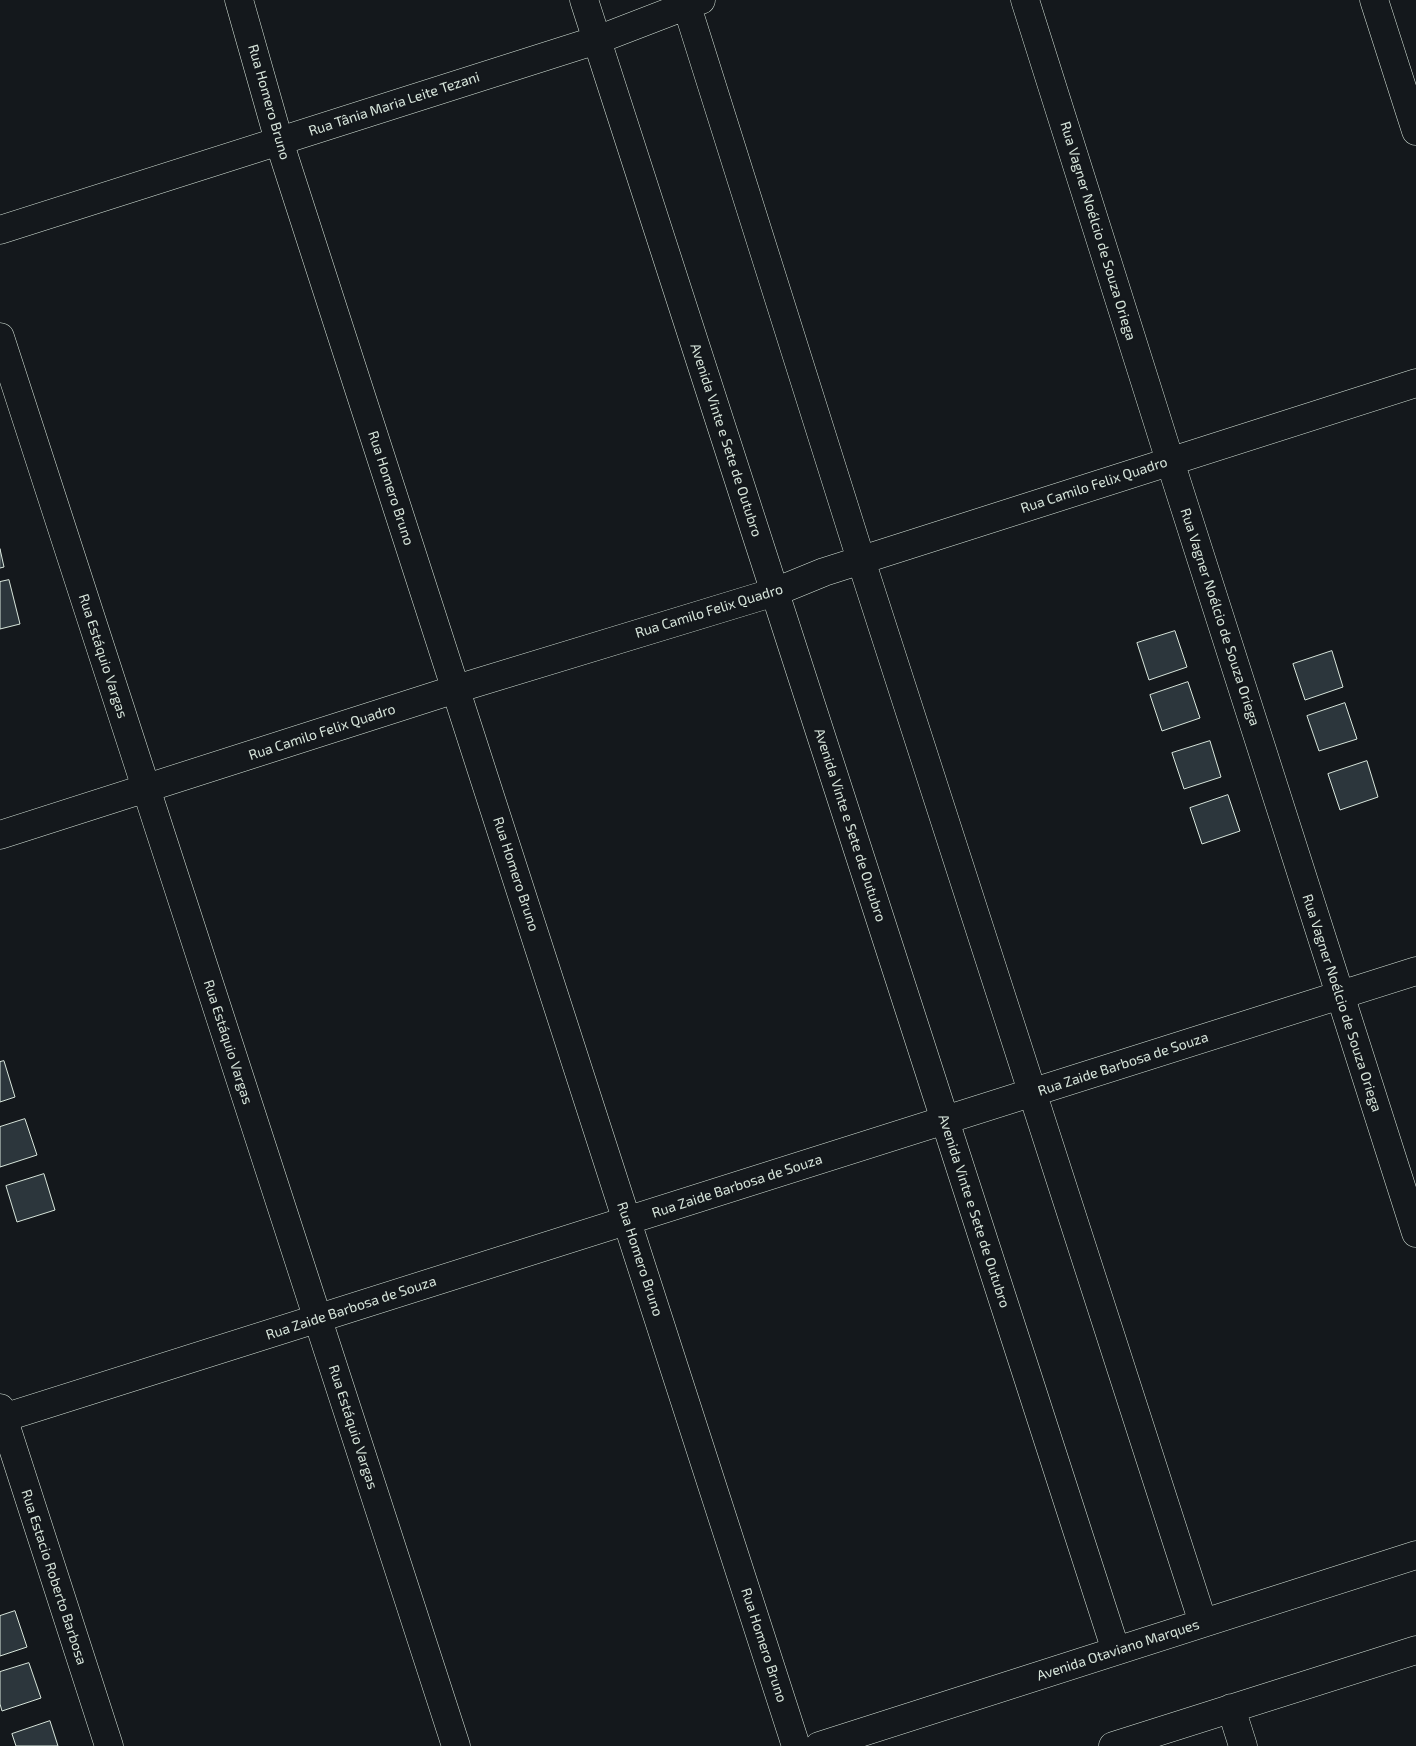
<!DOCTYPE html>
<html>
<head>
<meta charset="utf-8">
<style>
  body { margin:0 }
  canvas { display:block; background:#14181c }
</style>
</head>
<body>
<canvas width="1416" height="1746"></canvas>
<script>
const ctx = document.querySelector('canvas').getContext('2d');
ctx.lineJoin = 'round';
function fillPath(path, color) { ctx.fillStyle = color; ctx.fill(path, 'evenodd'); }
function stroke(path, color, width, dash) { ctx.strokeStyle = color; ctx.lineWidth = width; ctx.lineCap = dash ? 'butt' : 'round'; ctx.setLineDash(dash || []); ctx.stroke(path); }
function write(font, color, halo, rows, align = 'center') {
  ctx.font = font + ' "Exo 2",sans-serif'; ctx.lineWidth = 4; ctx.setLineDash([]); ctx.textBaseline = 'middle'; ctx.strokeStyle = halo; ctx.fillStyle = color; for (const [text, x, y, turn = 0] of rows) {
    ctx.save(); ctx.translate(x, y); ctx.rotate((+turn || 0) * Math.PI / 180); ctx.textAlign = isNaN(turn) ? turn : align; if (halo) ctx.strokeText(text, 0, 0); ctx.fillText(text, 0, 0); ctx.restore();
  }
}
const building = new Path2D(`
  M0 549 4 567 0 568Z
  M9 580 20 624 0 629V582Z
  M1175 631 1187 667 1149 680 1137 643Z
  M1332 651 1343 687 1305 700 1293 664Z
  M1188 682 1200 718 1162 731 1150 695Z
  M1345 703 1357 739 1319 751 1307 716Z
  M1210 741 1221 777 1184 789 1172 753Z
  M1367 761 1378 797 1340 810 1328 774Z
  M1228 795 1240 831 1202 844 1190 808Z
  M4 1061 15 1097 0 1102V1062Z
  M25 1119 37 1155 0 1167V1127Z
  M44 1174 55 1210 17 1222 6 1186Z
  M15 1611 27 1647 0 1656V1616Z
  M29 1663 41 1698 2 1711 0 1704V1672Z
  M50 1721 58 1746H16L12 1734Z`);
fillPath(building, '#2c363c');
stroke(building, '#d8e6dc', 1);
const minor = new Path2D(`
  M239 0 279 141 796 1746
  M584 0 1116 1651
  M685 0 861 560 1203 1623
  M1025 0 1170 461 1416 1233
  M1374 0 1416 131
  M0 230 597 40 701 0
  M0 337 456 1746
  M0 835 456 689 775 592 824 572 1416 383
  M0 1408 109 1746
  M0 1419 1416 971
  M1231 1708 1243 1746
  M819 1746 1416 1555
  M1113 1746 1416 1650`);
stroke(minor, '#d8e6dc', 29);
stroke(minor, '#14181c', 28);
write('14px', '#d8e6dc', '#14181c', [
  ["Rua Homero Bruno",269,102,74],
  ["Rua Tânia Maria Leite Tezani",394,104,-18],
  ["Rua Vagner Noélcio de Souza Oriega",1098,231,73],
  ["Avenida Vinte e Sete de Outubro",726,440,72],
  ["Rua Camilo Felix Quadro",1094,485,-18],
  ["Rua Homero Bruno",391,488,72],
  ["Rua Camilo Felix Quadro",709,611,-17],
  ["Rua Vagner Noélcio de Souza Oriega",1220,617,72],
  ["Rua Estáquio Vargas",103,656,72],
  ["Rua Camilo Felix Quadro",322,732,-18],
  ["Avenida Vinte e Sete de Outubro",850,825,72],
  ["Rua Homero Bruno",516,874,72],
  ["Rua Vagner Noélcio de Souza Oriega",1342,1003,72],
  ["Rua Estáquio Vargas",228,1042,72],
  ["Rua Zaide Barbosa de Souza",1123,1064,-18],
  ["Rua Zaide Barbosa de Souza",737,1186,-18],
  ["Avenida Vinte e Sete de Outubro",974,1211,72],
  ["Rua Homero Bruno",640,1259,72],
  ["Rua Zaide Barbosa de Souza",351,1308,-18],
  ["Rua Estáquio Vargas",353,1427,72],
  ["Rua Estacio Roberto Barbosa",54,1577,72],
  ["Rua Homero Bruno",764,1645,72],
  ["Avenida Otaviano Marques",1118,1650,-18]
]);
</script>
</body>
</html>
